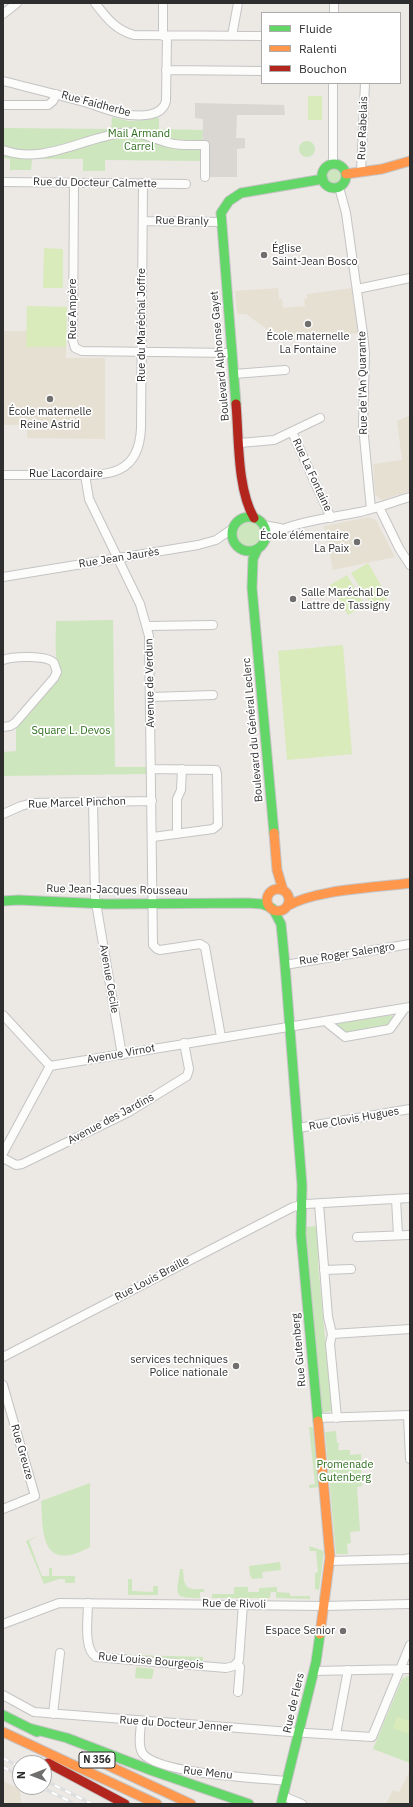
<!DOCTYPE html>
<html>
<head>
<meta charset="utf-8">
<style>
  body { margin:0 }
  #map { position:relative; width:413px; height:1807px; overflow:hidden; background:#ece8e4; font-family:"IBM Plex Sans",sans-serif }
  canvas { display:block }
  .frame { position:absolute; inset:0; border:4px solid #2e2e2e; pointer-events:none }
  .legend { position:absolute; left:261px; top:12px; width:140px; height:72px; box-sizing:border-box; background:#fff; border:1px solid #ababab; margin:0; padding:5px 7px; list-style:none; font-size:12px; color:#2e2e2e }
  .legend li { display:flex; align-items:center; gap:8px; height:20px }
  .legend b { width:20px; border:1px solid #ababab }
  .north { position:absolute; left:12px; top:1755px; width:40px; height:40px; box-sizing:border-box; background:#fff; border:1px solid #ababab; border-radius:50%; rotate:270deg; font-size:11px; font-weight:700; line-height:16px; text-align:center; color:#2e2e2e }
  .north::after { content:''; display:block; margin:auto; width:14px; height:18px; background:#706f6e; clip-path:polygon(50% 0,100% 100%,50% 72%,0 100%) }
</style>
</head>
<body>
<div id="map">
<canvas width="413" height="1807"></canvas>
<div class="frame"></div>
<ul class="legend">
<li><b style="height:5px;background:#63d668"></b>Fluide</li>
<li><b style="height:5px;background:#ff974d"></b>Ralenti</li>
<li><b style="height:5px;background:#b3261e"></b>Bouchon</li>
</ul>
<div class="north">N</div>
</div>
<script>
const ctx = document.querySelector('canvas').getContext('2d');
ctx.lineJoin = 'round';
function fillPath(path, color) { ctx.fillStyle = color; ctx.fill(path, 'evenodd'); }
function stroke(path, color, width, dash) { ctx.strokeStyle = color; ctx.lineWidth = width; ctx.lineCap = dash ? 'butt' : 'round'; ctx.setLineDash(dash || []); ctx.stroke(path); }
function write(font, color, halo, rows, align = 'center') {
  ctx.font = font + ' "IBM Plex Sans",sans-serif'; ctx.lineWidth = 3.5; ctx.setLineDash([]); ctx.textBaseline = 'middle'; ctx.strokeStyle = halo; ctx.fillStyle = color; for (const [text, x, y, turn = 0] of rows) {
    ctx.save(); ctx.translate(x, y); ctx.rotate((+turn || 0) * Math.PI / 180); ctx.textAlign = isNaN(turn) ? turn : align; if (halo) ctx.strokeText(text, 0, 0); ctx.fillText(text, 0, 0); ctx.restore();
  }
}
fillPath(new Path2D(`
  M278 288 279 299H282L283 308 305 306 304 299 307 298V294L352 288 358 333 284 342 246 314H237L235 291Z
  M3 331H27V347H66V358H105V439L27 438V425H3Z
  M410 415V491L382 500 375 495 373 464 402 460 397 421Z
  M369 517 376 520 395 557 333 570 324 526Z
  M410 1770V1804H386L393 1790 399 1792Z
  M3 1781 20 1789 21 1804H3Z`), '#e6e0d3');
fillPath(new Path2D(`
  M112 117 129 121 148 120V118H159V129L203 130 202 161 105 160V171H83V159H32L31 170H10V159L3 158V128L111 129Z
  M299 149a8 8 0 1 1 16 0a8 8 0 1 1-16 0Z
  M326 176a8 8 0 1 1 16 0a8 8 0 1 1-16 0Z
  M235 534a13 13 0 1 1 26 0a13 13 0 1 1-26 0Z
  M113 620 115 767H147V774L3 776V752L16 751V728L58 679C64 665 57 666 56 656 55 644 56 632 56 621Z
  M392 1015 394 1017 388 1027 347 1034 337 1026 339 1023Z
  M317 1226 320 1262 318 1263 332 1411 322 1413 303 1227Z
  M309 1427H313L319 1487 309 1488V1485L315 1484Z
  M336 1431 337 1443H339L338 1450H350V1455L361 1454 362 1486 357 1487 360 1531 350 1532 351 1543 347 1544 348 1554H336L325 1432Z
  M90 1483V1547C84 1550 77 1554 70 1555 39 1561 43 1521 41 1501Z
  M38 1536 29 1541 42 1576H49V1568H52V1576H75V1583H65V1579H59L44 1584 26 1541Z
  M309 1546 324 1551 319 1590 315 1589V1573L318 1572 316 1551H310Z
  M280 1562 281 1570 262 1572 263 1578 252 1579 250 1575 249 1566Z
  M180 1569H183C184 1587 185 1590 204 1589V1592H200V1598C171 1598 177 1595 180 1569Z
  M128 1579H132V1591L153 1592V1586H158V1595H128Z
  M234 1587H248V1592H259V1588L277 1587V1592L290 1593V1596H310V1599L276 1598V1592H271L270 1598H212V1594H234Z
  M104 1654 203 1657V1661Z
  M136 1667 154 1669 152 1679 135 1678Z
  M410 1675V1763L373 1749 402 1679Z`), '#cee6be');
fillPath(new Path2D(`
  M308 96H322V120H308Z
  M44 248 63 249V288H43Z
  M27 306 67 307 66 347H26Z
  M368 563 386 594 385 595 387 599 373 608 351 573Z
  M347 575 365 605 348 615 330 585Z
  M343 645 352 754 287 760 278 651Z
  M397 1717 410 1721V1734L393 1728Z`), '#d9eabb');
fillPath(new Path2D(`
  M195 103 284 105 285 115H237L236 138H245V148L237 149V177H202L203 119 195 118Z`), '#dad6d2');
const street = new Path2D(`
  M95 3C106 17 115 30 134 35L262 36
  M163 3V36
  M334 13V3
  M3 14 17 3
  M232 36 238 3
  M166 70 262 71
  M3 81C30 88 57 94 84 102 98 106 114 113 129 115 141 116 162 117 166 101L167 36
  M3 105H48L53 101 56 94
  M3 150C43 165 82 138 122 133 138 130 153 139 169 143 181 146 193 145 205 145V177
  M333 164V83
  M361 172 365 83
  M3 182 186 184
  M74 182 73 341 75 348 82 351 232 353
  M339 187 346 213 363 334 365 353 363 426 371 509
  M143 221 221 222
  M357 289 410 278
  M234 374 285 370
  M292 432 331 518
  M240 443 274 440 320 418
  M3 475C24 475 44 475 65 475 103 475 139 479 141 428L143 183
  M85 475 89 499 140 604 149 636 153 945 157 949 160 950 200 944 205 947 221 1037
  M379 507 399 548 410 565
  M263 525 280 528
  M265 539C282 523 336 517 360 512 377 508 393 502 410 497
  M3 577 198 545 216 540 232 529
  M148 626 213 625
  M3 660C13 656 47 655 54 663L57 672 54 678 15 723 10 726 3 727
  M151 697 213 695
  M152 769 216 770 217 774 218 825 213 829 153 837
  M93 802 95 897 122 1055
  M3 814 21 806 32 803 152 801
  M177 834V799L181 790 182 769
  M285 965 410 944
  M3 1015 50 1066
  M325 1021 345 1037 390 1029 405 1008
  M298 1128 410 1109
  M3 1153 50 1066 410 1007
  M3 1158 16 1165 22 1164 127 1113 187 1076 189 1069 184 1043
  M396 1199 398 1235
  M319 1204 328 1317 332 1334 330 1344 337 1418
  M357 1237 410 1235
  M324 1270 351 1269
  M332 1334 410 1329
  M3 1357 293 1207 306 1204 410 1198
  M3 1385 35 1496 3 1509
  M408 1415 410 1459
  M318 1418 410 1415
  M329 1561 405 1559 410 1558
  M88 1603C88 1618 83 1649 96 1657L226 1668 234 1666 239 1660 243 1604
  M3 1624 59 1603 323 1606 410 1604
  M237 1663 240 1667 238 1692
  M314 1671 410 1669
  M3 1695 34 1712 290 1732 372 1737 410 1645
  M53 1714 60 1653
  M141 1721C141 1729 137 1746 143 1754 160 1774 258 1778 287 1781
  M336 1734 348 1670
  M283 1796 302 1804`);
const fast = new Path2D(`
  M322 176a12 12 0 1 1 24 0a12 12 0 1 1-24 0Z
  M236 404 221 213 229 201 241 193 323 179
  M232 534a17 17 0 1 1 34 0a17 17 0 1 1-34 0Z
  M257 550 253 559 252 588 274 833
  M3 901 18 900 107 904 248 903 262 904 272 908
  M273 909 281 924 285 965 302 1185 301 1235 318 1421
  M3 1715 37 1732
  M29 1728 67 1738 153 1771 249 1804
  M281 1804 316 1662 320 1634`);
const slow = new Path2D(`
  M346 174 382 169 410 161
  M274 833 277 870 283 890
  M267 900a11 11 0 1 1 22 0a11 11 0 1 1-22 0Z
  M287 906C317 889 375 888 410 883
  M318 1421 330 1557 320 1634
  M3 1732 157 1804
  M92 1758 191 1804`);
const jam = new Path2D(`
  M236 404C239 438 237 489 254 518
  M48 1763 125 1804`);
stroke(street, '#c5c4c5', 10);
stroke(fast, '#c5c4c5', 11);
stroke(slow, '#c5c4c5', 11);
stroke(jam, '#c5c4c5', 11);
stroke(street, '#fcfcfb', 8);
stroke(fast, '#63d668', 9);
stroke(slow, '#ff974d', 9);
stroke(jam, '#b3261e', 9);
const rail = new Path2D(`
  M3 1758 20 1767
  M3 1767 20 1776
  M44 1780 92 1804
  M41 1787 75 1804`);
stroke(rail, '#dfdfe1', 3.5);
stroke(rail, '#fff', 2, [6]);
for (const [x, y, r, color] of [
  [264,255,4,"#706f6e"],
  [308,324,4,"#706f6e"],
  [50,399,4,"#706f6e"],
  [357,542,4,"#706f6e"],
  [293,599,4,"#706f6e"],
  [236,1366,4,"#706f6e"],
  [343,1631,4,"#706f6e"]
]) { const dot = new Path2D(); dot.arc(x, y, r, 0, 2 * Math.PI); ctx.fillStyle = color; ctx.fill(dot); stroke(dot, '#fff', 1.5); }
for (const [x, y, w] of [
  [97,1760,36]
]) { const box = new Path2D(); box.roundRect(x - w / 2, y - 8, w, 16, 3); ctx.fillStyle = '#fff'; ctx.fill(box); stroke(box, '#2e2e2e', 1); }
write('bold 10px', '#2e2e2e', null, [
  ["N 356",97,1760]
]);
write('11px', '#2e2e2e', '#fff', [
  ["Rue Faidherbe",96,104,15],
  ["Rue Rabelais",363,128,-88],
  ["Rue du Docteur Calmette",95,183,1],
  ["Rue Branly",182,221,1],
  ["Rue Ampère",73,309,-90],
  ["Rue du Maréchal Joffre",142,325,-90],
  ["Boulevard Alphonse Gayet",220,356,-95],
  ["Rue de l'An Quarante",363,383,-91],
  ["Rue Lacordaire",66,474],
  ["Rue La Fontaine",312,475,65],
  ["Rue Jean Jaurès",119,558,-9],
  ["Avenue de Verdun",150,683,-91],
  ["Boulevard du Général Leclerc",253,730,-95],
  ["Rue Marcel Pinchon",77,803,-2],
  ["Rue Jean-Jacques Rousseau",117,890,1],
  ["Rue Roger Salengro",347,954,-9],
  ["Avenue Cecile",109,979,80],
  ["Avenue Virnot",121,1054,-10],
  ["Avenue des Jardins",111,1119,-28],
  ["Rue Clovis Hugues",354,1119,-10],
  ["Rue Louis Braille",152,1279,-28],
  ["Rue Gutenberg",299,1350,-95],
  ["Rue Greuze",22,1452,74],
  ["Rue de Rivoli",234,1604,1],
  ["Rue Louise Bourgeois",151,1661,5],
  ["Rue de Flers",294,1703,-77],
  ["Rue du Docteur Jenner",176,1724,4],
  ["Rue Menu",208,1773,6]
]);
write('11px', '#2c6e1b', '#fff', [
  ["Mail Armand",139,134],
  ["Carrel",139,147],
  ["Square L. Devos",71,731],
  ["Promenade",345,1465],
  ["Gutenberg",345,1478]
]);
write('11px', '#2e2e2e', '#fff', [
  ["Église",272,249,"left"],
  ["Saint-Jean Bosco",272,262,"left"],
  ["École maternelle",308,337,"center"],
  ["La Fontaine",308,350,"center"],
  ["École maternelle",50,412,"center"],
  ["Reine Astrid",50,425,"center"],
  ["École élémentaire",349,536],
  ["La Paix",349,549],
  ["Salle Maréchal De",301,593,"left"],
  ["Lattre de Tassigny",301,606,"left"],
  ["services techniques",228,1360],
  ["Police nationale",228,1373],
  ["Espace Senior",335,1631]
], 'right');
</script>
</body>
</html>
